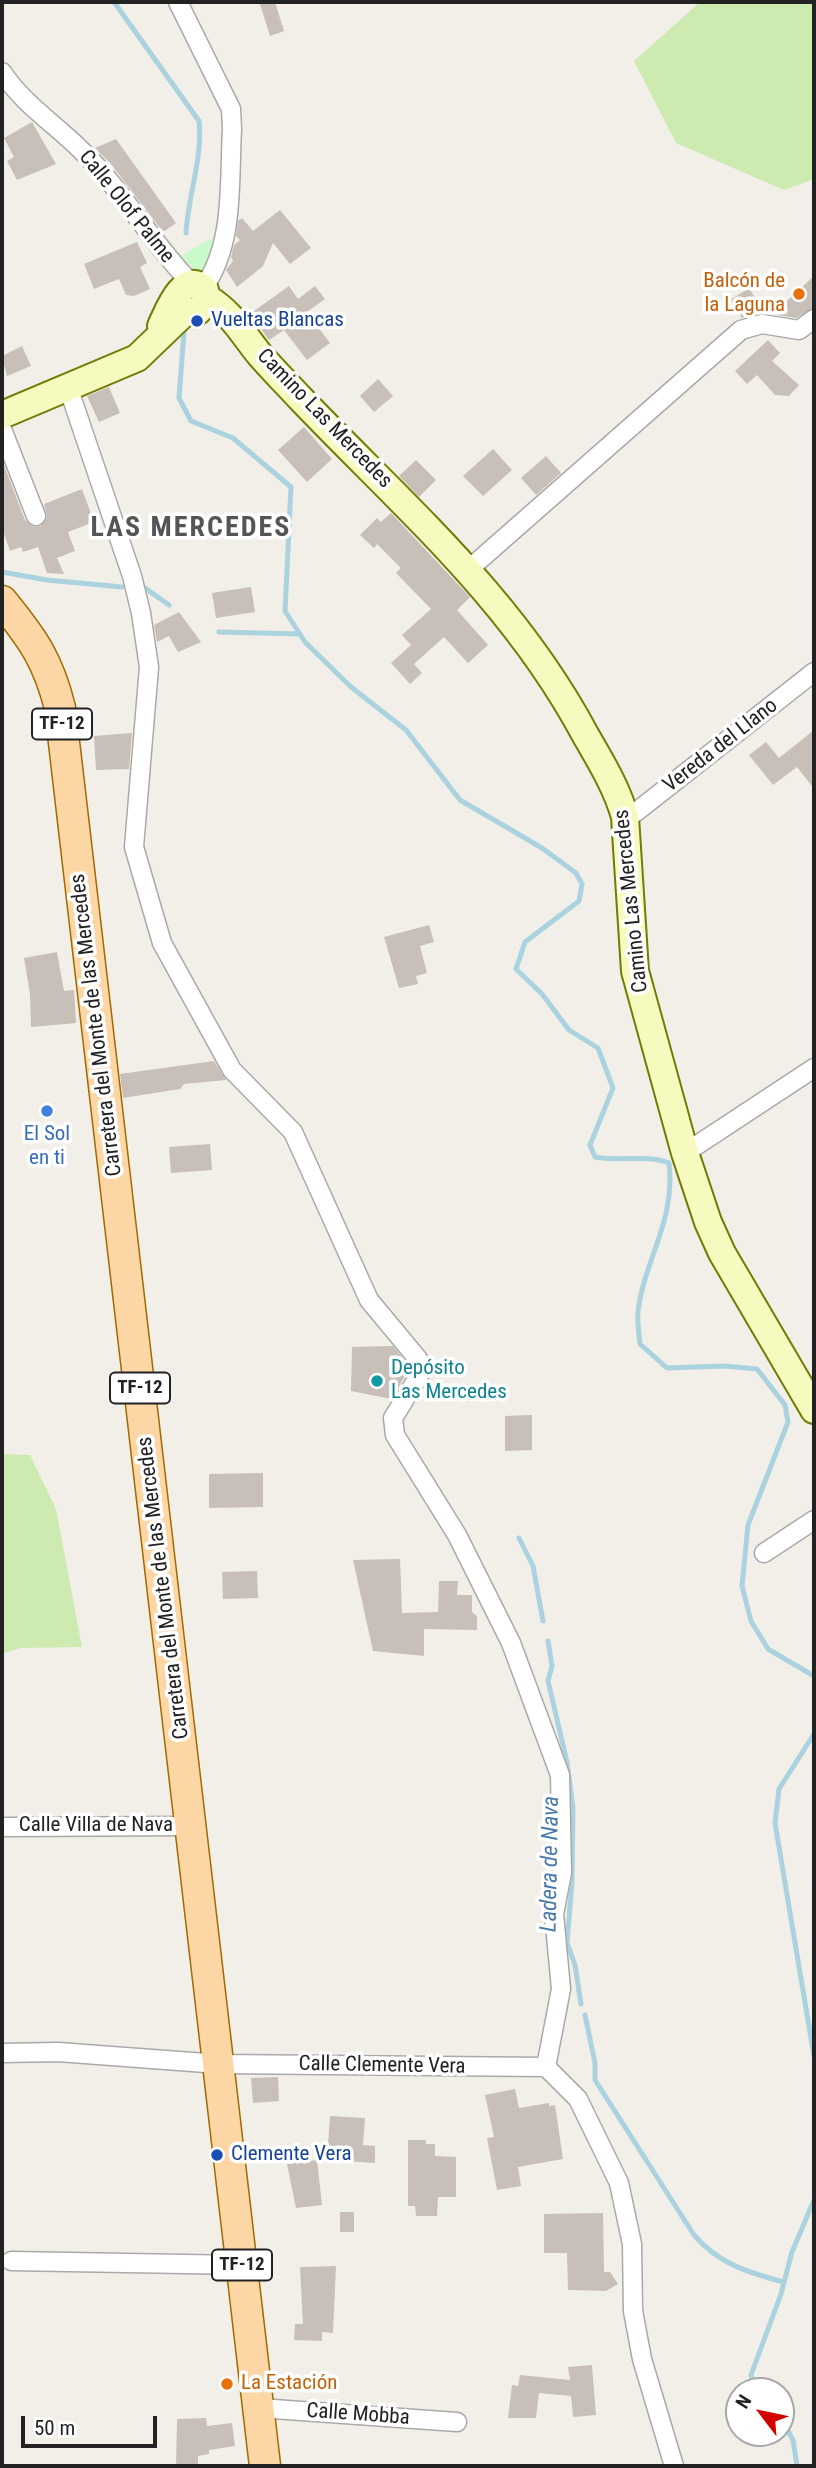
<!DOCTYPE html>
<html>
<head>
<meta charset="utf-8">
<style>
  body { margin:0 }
  #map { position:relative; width:816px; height:2468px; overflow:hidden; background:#f2efe9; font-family:"Roboto Condensed",sans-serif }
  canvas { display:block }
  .frame { position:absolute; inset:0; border:4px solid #222; pointer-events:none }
  .north { position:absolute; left:725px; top:2377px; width:70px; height:70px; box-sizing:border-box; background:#fff; border:2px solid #a7a7a7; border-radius:50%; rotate:302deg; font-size:19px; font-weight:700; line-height:28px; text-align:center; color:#222 }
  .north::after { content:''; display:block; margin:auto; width:24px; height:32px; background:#d40000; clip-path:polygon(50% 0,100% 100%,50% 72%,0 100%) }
  .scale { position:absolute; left:21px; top:2416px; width:136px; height:32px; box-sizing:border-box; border:4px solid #222; border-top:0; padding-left:9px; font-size:21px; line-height:24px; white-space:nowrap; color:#222; -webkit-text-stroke:5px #fff; paint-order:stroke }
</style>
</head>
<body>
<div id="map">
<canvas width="816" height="2468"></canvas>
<div class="frame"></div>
<div class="north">N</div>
<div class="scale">50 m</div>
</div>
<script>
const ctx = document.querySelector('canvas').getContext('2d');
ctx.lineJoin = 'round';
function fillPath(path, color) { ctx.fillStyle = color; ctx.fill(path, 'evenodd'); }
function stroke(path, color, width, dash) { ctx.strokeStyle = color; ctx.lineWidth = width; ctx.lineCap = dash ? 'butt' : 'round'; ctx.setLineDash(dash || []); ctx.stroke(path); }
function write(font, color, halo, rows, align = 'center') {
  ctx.font = font + ' "Roboto Condensed",sans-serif'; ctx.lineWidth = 7; ctx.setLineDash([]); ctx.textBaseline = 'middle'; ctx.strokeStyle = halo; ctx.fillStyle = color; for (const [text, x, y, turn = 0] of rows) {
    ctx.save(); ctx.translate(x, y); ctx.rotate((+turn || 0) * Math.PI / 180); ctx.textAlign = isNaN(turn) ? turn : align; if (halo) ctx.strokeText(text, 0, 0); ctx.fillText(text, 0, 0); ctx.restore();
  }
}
fillPath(new Path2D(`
  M700 2H814V179L784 190 676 143 634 61Z
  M2 1454 30 1455 56 1509 82 1647 20 1648 2 1654Z`), '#cdebb0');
fillPath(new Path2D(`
  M210 239 216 245 202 277 181 256Z`), '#c8facc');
stroke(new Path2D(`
  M114 2 199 121C203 157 188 196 186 233
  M184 332 179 398 191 421 233 438 291 487 285 611 305 642 351 687 406 730 460 800 542 848 576 873 582 884 579 901 525 942 516 969 542 994 569 1030 598 1048 613 1088 590 1145 595 1157C619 1162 646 1154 669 1163 676 1220 645 1258 638 1311 637 1322 639 1334 640 1344L667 1368 724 1366 757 1369 785 1405 788 1422 748 1525 742 1586 751 1621 768 1649 814 1676
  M2 572 47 580 122 587
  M145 588 169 605
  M219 632 300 634
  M519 1538 533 1566 543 1621
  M548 1641 552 1666 548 1681 567 1762 573 1808 572 1882 567 1943 575 1965 581 2004
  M814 1734 779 1789 775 1823 814 2056
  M585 2015 595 2063V2080L694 2235C719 2264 747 2272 783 2282
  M756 2391 751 2375 781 2294 792 2252 814 2200
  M781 2419 793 2440 797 2466`), '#aad3df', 5);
fillPath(new Path2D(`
  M275 2 284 31 270 36 260 4Z
  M32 122 56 164 17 180 7 161 14 157 4 138Z
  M116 139 176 223 163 232 111 164 95 148Z
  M280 210 311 248 290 264 273 243 263 266 237 287 226 270 233 261 231 257 234 245 240 240 236 236 238 221 242 218 253 231Z
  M137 242 147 263 140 267 150 289 134 296 126 295 119 279 94 289 84 264Z
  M814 276V308L796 318 778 315 775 312Z
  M289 286 298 299 315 286 325 299 307 312 330 343 307 360 284 330 269 340 250 314Z
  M749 288 762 309 742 318 730 300Z
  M768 340 780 353 772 361 799 385 789 396 775 395 757 375 747 384 735 371Z
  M22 346 31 366 7 376 2 356Z
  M378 379 393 396 374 412 360 396Z
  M109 387 120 413 99 422 87 396Z
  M304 427 332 459 307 482 278 450Z
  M493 449 512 470 483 496 463 476Z
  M546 456 561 473 536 495 521 478Z
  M2 460 25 520 34 527 41 526 47 518 44 504 82 489 94 522 68 532 75 551 57 558 64 574 47 573 38 547 23 552 21 547 10 551 2 528Z
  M416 460 436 480 419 497 399 476Z
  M391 513 470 597 457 610 488 645 468 663 444 637 414 664 422 673 410 684 391 663 411 645 402 635 431 609 396 573 401 568 377 544 374 548 360 535 377 518 381 522Z
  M251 587 255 612 216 618 212 593Z
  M179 612 201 642 178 652 169 636 157 642 154 625Z
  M814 730V789L797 767 773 785 749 755 766 742 779 758Z
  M132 733 129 769 96 770 94 736Z
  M429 925 434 942 420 946 427 973 416 976 418 984 399 988 384 937Z
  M57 952 64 991 74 990 76 1023 31 1027 30 994 24 958Z
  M214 1061 226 1080 184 1084 180 1089 123 1098 120 1074Z
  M210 1144 212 1170 171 1173 169 1147Z
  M393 1346 406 1362 407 1372 392 1399 351 1391 352 1347Z
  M532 1415V1450L505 1451V1416Z
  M263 1473V1507L209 1508V1474Z
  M400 1559 402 1613 438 1612 439 1581H458L457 1595H472V1612L477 1616V1630L424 1629V1656L373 1651 353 1560Z
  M257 1571 258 1598 223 1599 222 1572Z
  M278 2077 279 2101 253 2103 251 2078Z
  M515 2089 519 2108 549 2103V2106L555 2105 563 2159 518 2167 521 2186 497 2190 487 2138 494 2137 485 2095Z
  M330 2116 365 2118 363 2145 375 2146V2163L327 2160Z
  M408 2140H426V2144H435V2156L456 2157V2197H438L437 2216H416L415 2206H408Z
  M317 2160 322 2205 296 2208 287 2164Z
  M340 2212H354V2232H340Z
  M603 2213 604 2272H610L618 2284 606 2291 568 2290 567 2253H544V2214Z
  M336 2266 333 2333 322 2332V2341L294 2340 295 2324H303L300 2267Z
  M592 2365 596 2415 573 2417 571 2396 539 2393 536 2418H508L512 2385 518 2386 520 2375 570 2380 568 2367Z
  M206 2418 207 2426 232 2423 235 2446 209 2450V2454L198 2456V2466H176L177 2419Z`), '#c7bfb8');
const street = new Path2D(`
  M178 2 231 109 232 129C229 180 235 245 203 288
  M2 72C23 104 55 124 82 151 123 191 151 242 191 283
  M68 387 132 576 141 613 149 667 134 847 162 943 232 1070 293 1132 369 1300 418 1359 419 1376 393 1418 395 1435 457 1535 511 1643 560 1775 562 1873 554 1914 561 1989 546 2067 578 2099 619 2183 632 2244 633 2311 642 2359 674 2466
  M2 429 36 516
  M468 570 741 330 762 324 799 330 814 319
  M625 817 636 812 814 672
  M685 1153 814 1068
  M764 1553 814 1520
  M2 1827 191 1826
  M2 2053 58 2052 219 2064 546 2067
  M11 2261 242 2265
  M259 2408 457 2422`);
const secondary = new Path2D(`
  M207 298C232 313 242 333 260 355 273 370 287 384 300 398 405 508 513 599 586 736 601 762 617 788 625 817L635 971 685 1153 708 1222 722 1253 814 1410
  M161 326C168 311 184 268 205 290L206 302 198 311
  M2 415 137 358 186 311`);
const primary = new Path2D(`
  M2 601C33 639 48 660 60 708L265 2466`);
stroke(street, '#a9a9a9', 21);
stroke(secondary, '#707d05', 30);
stroke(primary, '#a06b00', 33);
stroke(street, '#fff', 18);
stroke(secondary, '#f7fabf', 26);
stroke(primary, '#fcd6a4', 30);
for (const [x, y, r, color] of [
  [799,294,7,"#e8710a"],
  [197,321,7,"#1a4fb4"],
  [47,1111,7,"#3f7fe0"],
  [377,1381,7,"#0f9aa8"],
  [217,2155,7,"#1a4fb4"],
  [227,2384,7,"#e8710a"]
]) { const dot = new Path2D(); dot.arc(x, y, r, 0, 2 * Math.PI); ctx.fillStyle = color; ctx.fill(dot); stroke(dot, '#fff', 2.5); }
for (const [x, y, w] of [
  [62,724,60],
  [140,1388,60],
  [242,2265,60]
]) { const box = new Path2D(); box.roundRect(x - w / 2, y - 15.5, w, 31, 5); ctx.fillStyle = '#fff'; ctx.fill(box); stroke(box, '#222', 2); }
write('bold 19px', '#222', null, [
  ["TF-12",62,724],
  ["TF-12",140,1388],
  ["TF-12",242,2265]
]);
write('21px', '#222', '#fff', [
  ["Calle Olof Palme",126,207,51],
  ["Camino Las Mercedes",324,419,46],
  ["Vereda del Llano",721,746,-38],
  ["Camino Las Mercedes",632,901,-96],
  ["Carretera del Monte de las Mercedes",97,1025,-97],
  ["Carretera del Monte de las Mercedes",164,1588,-97],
  ["Calle Villa de Nava",96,1826],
  ["Calle Clemente Vera",382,2066,1],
  ["Calle Mobba",358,2415,4]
]);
write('21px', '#c56008', '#fff', [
  ["Balcón de",785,282],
  ["la Laguna",785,306],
  ["La Estación",241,2384,"left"]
], 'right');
write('21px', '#164399', '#fff', [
  ["Vueltas Blancas",211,321],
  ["Clemente Vera",231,2155]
], 'left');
write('21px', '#366cbe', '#fff', [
  ["El Sol",47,1135],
  ["en ti",47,1159]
]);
write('21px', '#0d838f', '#fff', [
  ["Depósito",391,1369],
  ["Las Mercedes",391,1393]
], 'left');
write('italic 23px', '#4a7aab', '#fff', [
  ["Ladera de Nava",551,1864,-89]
]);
ctx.letterSpacing = '2px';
write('bold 28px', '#555', '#fff', [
  ["LAS MERCEDES",191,529]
]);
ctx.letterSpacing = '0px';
</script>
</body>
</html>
